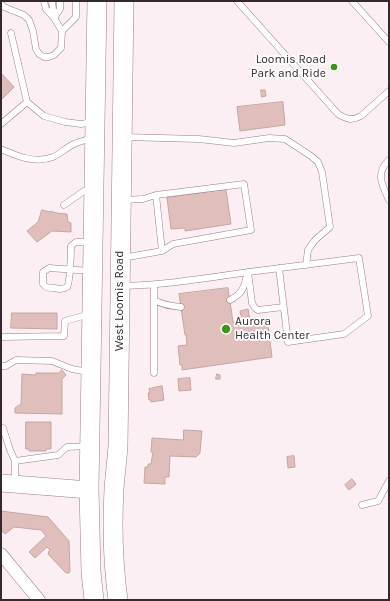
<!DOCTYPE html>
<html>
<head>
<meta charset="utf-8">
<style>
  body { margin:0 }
  #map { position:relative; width:390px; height:601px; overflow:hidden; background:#fceff4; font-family:Karla,sans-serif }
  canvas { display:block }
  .frame { position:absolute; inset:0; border:2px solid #35292d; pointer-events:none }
</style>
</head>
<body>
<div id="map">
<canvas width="390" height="601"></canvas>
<div class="frame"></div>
</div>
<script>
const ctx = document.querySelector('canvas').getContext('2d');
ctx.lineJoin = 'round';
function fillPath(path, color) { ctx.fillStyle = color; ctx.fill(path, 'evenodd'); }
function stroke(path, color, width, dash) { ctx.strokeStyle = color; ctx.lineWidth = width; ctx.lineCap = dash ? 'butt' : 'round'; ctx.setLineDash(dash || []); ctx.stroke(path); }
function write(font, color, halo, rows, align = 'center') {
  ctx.font = font + ' Karla,sans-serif'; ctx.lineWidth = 3.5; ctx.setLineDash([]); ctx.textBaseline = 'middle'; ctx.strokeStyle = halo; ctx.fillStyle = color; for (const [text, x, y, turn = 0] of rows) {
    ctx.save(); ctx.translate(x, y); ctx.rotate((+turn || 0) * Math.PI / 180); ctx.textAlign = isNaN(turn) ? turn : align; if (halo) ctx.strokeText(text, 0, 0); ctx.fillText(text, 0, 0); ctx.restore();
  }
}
const building = new Path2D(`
  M1 73 14 87 1 100Z
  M261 90H265L266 96 262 97Z
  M283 102 285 125 240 131 237 107Z
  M226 190 231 224 185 231V228L171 229 167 198Z
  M42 210 50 212V211L56 213 67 214 68 222 71 223V232L52 231 37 242 27 231 38 222Z
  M228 288 233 322 242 321 240 311 248 309 250 320 267 318 272 357 182 370V365H180L178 346 187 345 186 335H185L179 294Z
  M12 313H57V329L11 328Z
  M62 370 66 375 62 379V414L15 413V408L19 405H21L22 374 36 375V373H58Z
  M217 374 220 375V379H216Z
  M190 378 191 390 179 391 178 379Z
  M162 386 164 400 151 402V400H149L148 393H150L149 389Z
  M26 422H51V449H46V451H29V449H26Z
  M184 430 202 431 200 453 196 457 170 456 169 477H165V484L144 483 145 467H148V464H151L153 452H151L152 438 183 440Z
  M294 456 295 467 288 468 287 457Z
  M352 479 356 484 349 490 345 485Z
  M1 511 48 517 69 541 70 571 69 573H66L65 572 48 554 49 551 50 550 47 547 35 558 29 552 46 536 41 530 14 527 5 534 1 530Z`);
fillPath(building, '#dfbebb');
stroke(building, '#c5a5a2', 1);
const service = new Path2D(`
  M44 1 46 9 54 18 60 9V1
  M237 1 338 114C346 119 352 121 361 116L389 91
  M352 1 389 42
  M1 4 4 7 24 15 29 20 33 31 36 49 39 54 44 57H49L54 55 61 48 62 31 54 18 52 1
  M62 31 76 17V1
  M11 33 27 102
  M1 124 27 102 44 116 65 122 81 124 93 122
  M124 137 199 139 234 143 269 138 285 139 311 156 318 162 322 172 330 227 315 240 308 250 306 265
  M1 149C17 156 35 164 53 157 60 154 67 147 74 144 80 141 86 140 92 138
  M389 160C375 173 382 185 389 200
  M156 195 162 251
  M64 205 84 191 92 190
  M90 242H76L71 246C71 253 70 284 67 287 63 290 58 289 54 288 49 288 46 288 43 284V272L49 268 91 271
  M122 258 162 251 173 244 251 230 244 184 156 195 143 199 124 200
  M248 272 252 303 255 308 258 310 283 307
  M122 286C165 285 207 278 249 272 286 267 322 263 359 258L368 316 344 334 288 342 279 268
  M154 300C163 305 171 306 181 307
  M230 300C242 294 244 288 247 275
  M1 337 64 336 65 321 90 314
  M1 366H6L16 360 52 361 72 369 88 372
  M154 373V285
  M3 428 10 450 15 461V483
  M15 461 58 455 67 447 88 446
  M362 505 378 501 389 481`);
const minor = new Path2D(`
  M1 554 39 600`);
const secondary = new Path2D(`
  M1 483 89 490`);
const primary = new Path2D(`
  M94 600 91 572 89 490 97 1
  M118 600C113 564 112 526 114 489 115 475 117 460 118 446L124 1`);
stroke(service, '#997d87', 7);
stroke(minor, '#997d87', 13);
stroke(secondary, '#997d87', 18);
stroke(primary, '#997d87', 20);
stroke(service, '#fff', 6);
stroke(minor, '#fff', 12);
stroke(secondary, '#fff', 17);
stroke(primary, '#fff', 19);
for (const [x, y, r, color] of [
  [334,67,4,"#3c960f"],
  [226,329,5,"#3c960f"]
]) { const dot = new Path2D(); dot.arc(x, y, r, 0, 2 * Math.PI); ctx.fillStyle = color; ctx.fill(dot); stroke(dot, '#fff', 1.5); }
write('12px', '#35292d', '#fff', [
  ["Loomis Road",326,60],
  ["Park and Ride",326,74],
  ["Aurora",235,322,"left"],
  ["Health Center",235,336,"left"]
], 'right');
write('12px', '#35292d', '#fff', [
  ["West Loomis Road",120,301,-90]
]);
</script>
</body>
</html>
